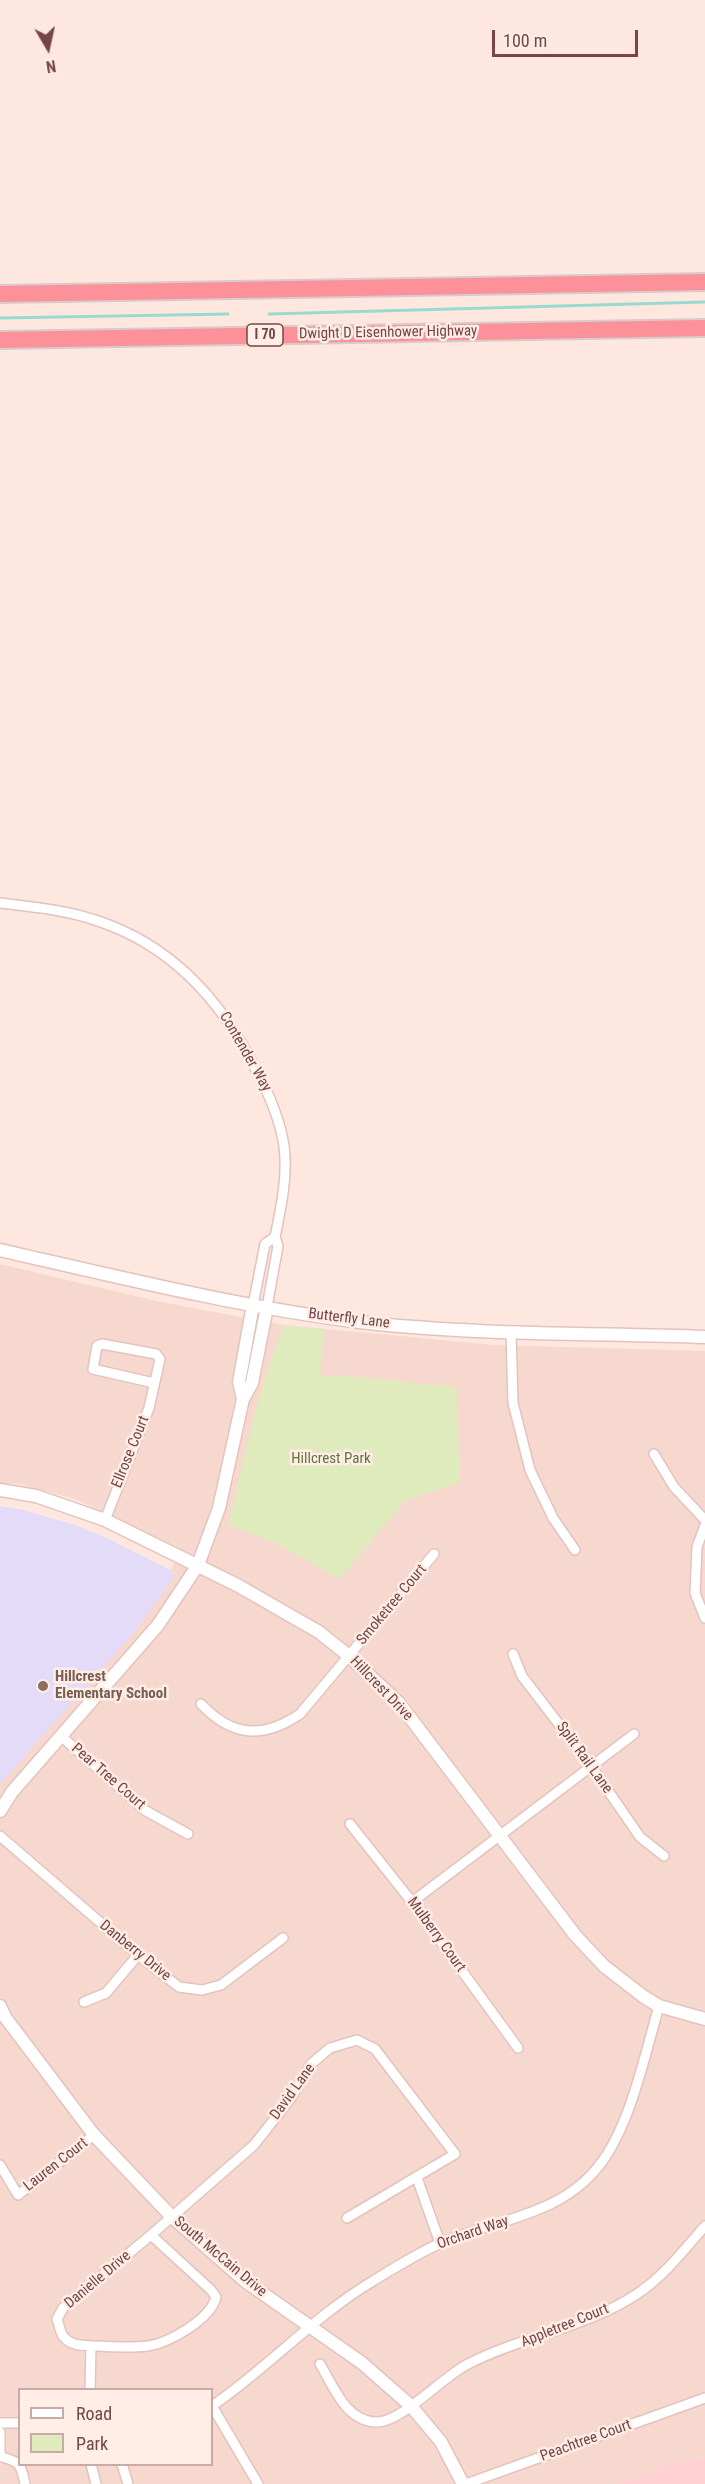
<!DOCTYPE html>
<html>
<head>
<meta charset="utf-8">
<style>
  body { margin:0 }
  #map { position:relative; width:705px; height:2484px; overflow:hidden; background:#fee7de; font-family:"Roboto Condensed",sans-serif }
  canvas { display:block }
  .legend { position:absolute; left:18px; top:2388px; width:195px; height:78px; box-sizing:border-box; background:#ffede6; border:2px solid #c8aaa6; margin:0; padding:8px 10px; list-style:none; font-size:18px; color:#754645 }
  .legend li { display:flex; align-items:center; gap:12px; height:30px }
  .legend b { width:30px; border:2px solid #c8aaa6 }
  .north { position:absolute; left:18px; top:18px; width:60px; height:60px; -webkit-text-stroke:4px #ffede6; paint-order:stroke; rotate:171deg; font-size:16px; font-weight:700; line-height:24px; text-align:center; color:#754645 }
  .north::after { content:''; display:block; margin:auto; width:21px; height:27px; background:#754645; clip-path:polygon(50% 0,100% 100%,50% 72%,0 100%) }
  .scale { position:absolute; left:492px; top:30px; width:146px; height:27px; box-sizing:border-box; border:3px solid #754645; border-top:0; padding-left:8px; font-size:18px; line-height:21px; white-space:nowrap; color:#754645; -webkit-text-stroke:4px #ffede6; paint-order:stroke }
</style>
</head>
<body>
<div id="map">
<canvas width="705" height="2484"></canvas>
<ul class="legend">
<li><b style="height:8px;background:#fff"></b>Road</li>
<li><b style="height:16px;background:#dfebbd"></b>Park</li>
</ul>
<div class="north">N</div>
<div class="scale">100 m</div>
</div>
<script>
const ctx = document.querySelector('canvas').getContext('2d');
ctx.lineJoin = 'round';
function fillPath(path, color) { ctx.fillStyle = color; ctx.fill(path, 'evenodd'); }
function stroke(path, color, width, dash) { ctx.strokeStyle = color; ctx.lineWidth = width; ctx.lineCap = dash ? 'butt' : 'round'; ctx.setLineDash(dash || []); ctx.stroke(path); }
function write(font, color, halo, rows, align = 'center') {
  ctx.font = font + ' "Roboto Condensed",sans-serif'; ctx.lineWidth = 5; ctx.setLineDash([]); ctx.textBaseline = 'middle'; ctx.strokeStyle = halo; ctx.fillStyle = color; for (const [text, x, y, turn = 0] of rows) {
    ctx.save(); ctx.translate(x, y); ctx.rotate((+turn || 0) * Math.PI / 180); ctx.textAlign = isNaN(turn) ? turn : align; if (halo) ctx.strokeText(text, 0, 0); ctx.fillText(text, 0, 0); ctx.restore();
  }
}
fillPath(new Path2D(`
  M0 1264 156 1301 284 1325 494 1345 705 1351V2458L681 2460 618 2484H0V1784L173 1574 171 1570 180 1548 75 1499 19 1484 0 1483ZM20 2390H212V2464H20Z`), '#f7d8cf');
fillPath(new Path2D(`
  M705 2458V2484H618L681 2460Z`), '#ffd1d3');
fillPath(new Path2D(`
  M0 1506 23 1510 75 1525 109 1539 171 1570 173 1574 172 1580 132 1635 0 1784Z`), '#e4dbf9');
fillPath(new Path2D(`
  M284 1325 324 1330 320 1377 339 1375 457 1387 460 1482 406 1500 339 1579 275 1542 228 1525C245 1458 257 1390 284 1325Z`), '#dfebbd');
stroke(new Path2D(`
  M269 314 705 302
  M0 318 228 314`), '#98dace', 3);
const minor = new Path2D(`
  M0 903C33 907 67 910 98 921 173 946 222 1001 256 1070 269 1094 280 1119 284 1146 288 1175 281 1208 275 1237L278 1246 267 1307
  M253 1305 265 1244 275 1237
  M511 1331 513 1403 530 1470 553 1518 575 1550
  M654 1454 674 1487 705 1520
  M105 1520 149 1408 160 1359 156 1354 102 1344 97 1346 93 1369 154 1383
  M705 1525 697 1547 695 1593 705 1618
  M513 1654 522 1676 591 1766 640 1837 664 1856
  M201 1704C232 1737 263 1739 300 1714L434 1554
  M62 1737 146 1811 188 1834
  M350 1824 412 1902 518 2048
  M0 1836 138 1955 179 1987 202 1990 221 1985 283 1938
  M412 1902 634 1734
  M84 2002 106 1993 138 1955
  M0 2165 18 2195 94 2135
  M417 2178 440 2243
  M151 2235 211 2290 216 2297C211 2319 169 2343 148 2346 131 2348 114 2347 97 2346 85 2345 71 2347 63 2336 60 2332 59 2324 57 2319L63 2308 151 2235 254 2145 291 2098 311 2064 330 2048 357 2040 375 2049 455 2154 347 2218
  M320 2364C334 2387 346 2422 377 2422 402 2422 442 2377 468 2364 522 2336 586 2328 637 2294 663 2277 684 2250 705 2226
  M90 2390 91 2346
  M212 2406C268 2368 314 2316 373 2281 394 2268 418 2253 441 2243 494 2220 559 2216 598 2167 630 2128 645 2054 659 2006
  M212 2406 258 2484
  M0 2423H20
  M0 2432V2457
  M2 2457C21 2462 21 2465 25 2484
  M91 2464 96 2484
  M122 2464 128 2484
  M466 2484 705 2398`);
const tertiary = new Path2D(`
  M0 1250C119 1277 239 1307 360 1322 474 1335 590 1333 705 1337
  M243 1399 239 1382 253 1305
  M0 1490 36 1496 105 1520 237 1585 319 1632 349 1656 399 1703 575 1935 604 1966 644 1997 659 2006 705 2019
  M0 1811 12 1792 158 1625 198 1565 219 1508 243 1399 252 1383 267 1307
  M0 2006 5 2017 94 2135 171 2216 245 2281 362 2363 411 2406 441 2442 463 2484`);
const motorway = new Path2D(`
  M0 294 705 282
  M0 340 705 328`);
stroke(minor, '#e4c2bd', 12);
stroke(tertiary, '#e4c2bd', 15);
stroke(motorway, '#d8cbcb', 20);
stroke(minor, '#fff', 9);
stroke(tertiary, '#fff', 12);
stroke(motorway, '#fc9199', 16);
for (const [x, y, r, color] of [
  [43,1686,6,"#8d6e63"]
]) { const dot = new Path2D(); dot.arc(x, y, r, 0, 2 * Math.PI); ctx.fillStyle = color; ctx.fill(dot); stroke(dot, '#ffede6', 2); }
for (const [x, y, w] of [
  [265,335,36]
]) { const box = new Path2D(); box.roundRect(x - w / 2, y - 11, w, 22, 4.5); ctx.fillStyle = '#ffede6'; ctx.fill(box); stroke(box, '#754645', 1.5); }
write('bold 14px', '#754645', null, [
  ["I 70",265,335]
]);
write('15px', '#754645', '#ffede6', [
  ["Dwight D Eisenhower Highway",388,333,-1],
  ["Contender Way",245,1052,60],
  ["Butterfly Lane",349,1319,7],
  ["Ellrose Court",131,1452,-68],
  ["Smoketree Court",392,1605,-50],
  ["Hillcrest Drive",381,1689,46],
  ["Split Rail Lane",584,1758,54],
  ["Pear Tree Court",108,1777,41],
  ["Mulberry Court",436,1935,54],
  ["Danberry Drive",135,1951,39],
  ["David Lane",293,2092,-54],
  ["Lauren Court",56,2165,-38],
  ["Orchard Way",473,2233,-19],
  ["South McCain Drive",220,2257,40],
  ["Danielle Drive",98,2280,-40],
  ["Appletree Court",565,2326,-22],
  ["Peachtree Court",586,2441,-20]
]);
write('15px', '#5f753a', '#ffede6', [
  ["Hillcrest Park",331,1459]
]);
write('bold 15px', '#785e54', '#ffede6', [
  ["Hillcrest",55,1677],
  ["Elementary School",55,1694]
], 'left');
</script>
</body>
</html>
